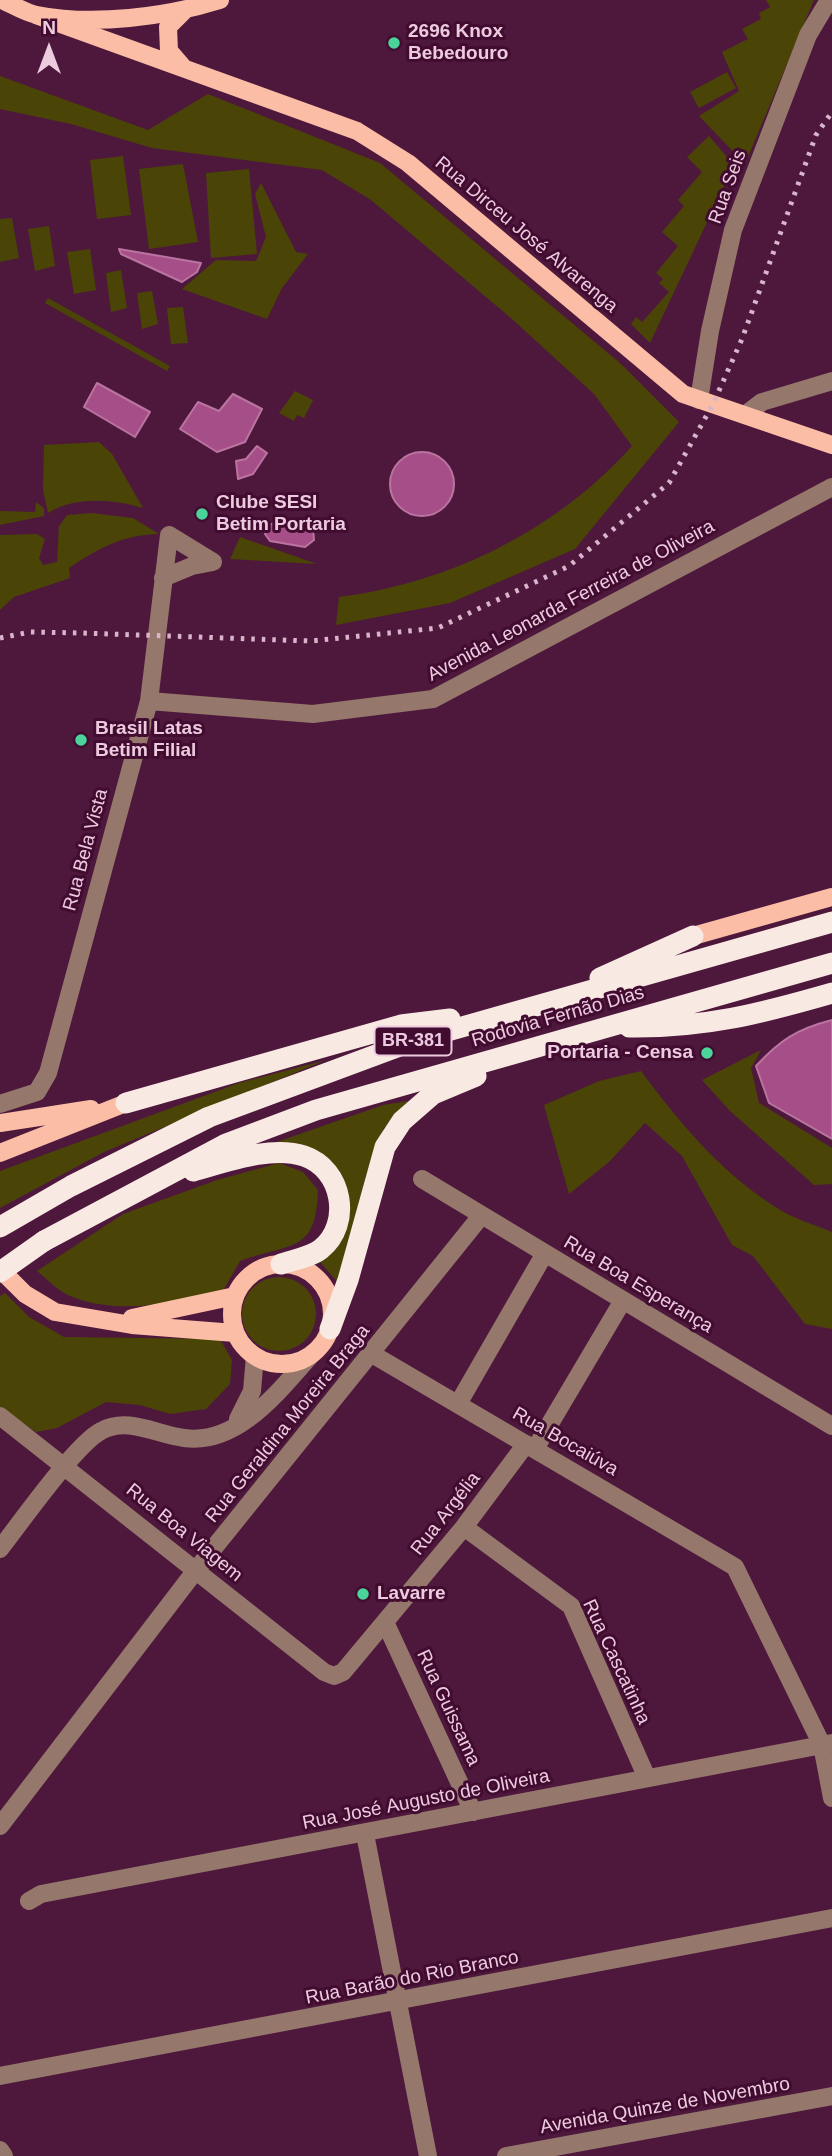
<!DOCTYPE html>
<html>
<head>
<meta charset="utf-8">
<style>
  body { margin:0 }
  #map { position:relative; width:832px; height:2156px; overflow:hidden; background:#4d183c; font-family:Helvetica,sans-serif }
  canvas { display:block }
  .north { position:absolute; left:14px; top:14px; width:70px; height:70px; -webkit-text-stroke:5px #420c31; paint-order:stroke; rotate:0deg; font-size:19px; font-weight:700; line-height:28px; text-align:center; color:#edcbdf }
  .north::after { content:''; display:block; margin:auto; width:24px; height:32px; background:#edcbdf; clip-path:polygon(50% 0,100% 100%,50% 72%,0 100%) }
</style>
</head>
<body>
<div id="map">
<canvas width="832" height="2156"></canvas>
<div class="north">N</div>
</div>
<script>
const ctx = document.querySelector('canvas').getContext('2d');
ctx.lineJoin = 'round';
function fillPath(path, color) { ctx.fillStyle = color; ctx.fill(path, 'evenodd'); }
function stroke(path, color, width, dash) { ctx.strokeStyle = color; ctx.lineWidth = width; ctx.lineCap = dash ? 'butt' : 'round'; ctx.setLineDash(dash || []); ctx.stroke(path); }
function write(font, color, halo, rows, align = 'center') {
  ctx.font = font + ' Helvetica,sans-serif'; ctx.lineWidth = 6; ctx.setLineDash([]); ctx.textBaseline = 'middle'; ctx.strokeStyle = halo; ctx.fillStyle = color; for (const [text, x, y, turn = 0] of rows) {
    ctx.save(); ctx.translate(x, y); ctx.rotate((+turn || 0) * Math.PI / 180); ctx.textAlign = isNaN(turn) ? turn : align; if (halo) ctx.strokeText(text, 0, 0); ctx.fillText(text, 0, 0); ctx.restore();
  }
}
fillPath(new Path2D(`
  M766 0H814L745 164 699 116 739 91 722 52 748 39 742 29 761 19 759 13 770 7Z
  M727 72 736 88 699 108 690 92Z
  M0 76 148 130 208 94 380 163 620 363 679 422 575 549 450 603 336 625 339 597C450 583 557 530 632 446L594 394 512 319 371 200 322 170 152 148 71 124 0 109Z
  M709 136 734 165 650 343 631 324 636 317 642 322 669 292 659 283 663 279 656 273 678 246 662 232 684 206 678 200 702 172 687 157Z
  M123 156 131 215 97 219 90 160Z
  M183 164 198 242 149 249 139 169Z
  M249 169 257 254 211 258 206 173Z
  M261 183 296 252 308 254 282 288 267 319 182 289 216 260 256 261 266 237 255 194Z
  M12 218 19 258 0 262V219Z
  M49 226 55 266 35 271 28 229Z
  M90 249 96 290 74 294 67 252Z
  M121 270 127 308 111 312 106 273Z
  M152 291 158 324 142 329 137 293Z
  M48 298 170 366 167 371 45 303Z
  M183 307 188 343 171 344 167 308Z
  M295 391 313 400 304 418 297 415 294 421 279 413Z
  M99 442 112 454 143 508C113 499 75 496 48 513L43 490 44 445Z
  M36 502 44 508V516L0 525V511L35 512Z
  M91 513 133 518 159 534C122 535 99 548 69 568L70 578 14 597 0 610V535L37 534 45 539 39 558 43 565 57 562 59 526 67 515Z
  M240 537 317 564 230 559Z
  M761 1050 751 1068 759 1103 832 1148V1184L814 1185 730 1111 702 1080Z
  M326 1060 104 1152 0 1208V1171L239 1083Z
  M641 1071C681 1125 724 1176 782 1211 797 1220 816 1225 832 1232V1329L805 1324 753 1256 732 1245 682 1156 645 1123 609 1162 569 1194 544 1105 599 1081Z
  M408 1101 384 1128 366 1175 340 1285 320 1262 338 1177 271 1144 383 1105Z
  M279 1163 303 1172 318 1190C316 1254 292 1242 240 1261L224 1289C178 1304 114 1316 68 1295 57 1290 47 1279 37 1271L123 1214 217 1180Z
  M242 1314a37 37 0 1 1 74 0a37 37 0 1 1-74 0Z
  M5 1293 29 1317 64 1337 220 1339 232 1360 230 1384 206 1409 170 1414 140 1405 106 1402 57 1428 36 1432 0 1407V1296Z`), '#4b4407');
const water = new Path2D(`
  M119 249 201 263 197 272 182 282 121 254Z
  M97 383 150 412 135 437 84 407Z
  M233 394 262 409 245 442 217 452 180 429 198 402 219 411Z
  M257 446 267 453 253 474 238 479 236 461 246 459Z
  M390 484a32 32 0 1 1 64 0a32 32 0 1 1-64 0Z
  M278 520 301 522 313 528 314 540 305 547 270 541 265 534 268 526Z
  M832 1020V1139L769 1103 756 1066C780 1040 797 1029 832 1020Z`);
fillPath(water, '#a54e87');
stroke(water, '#bb74a1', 2);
stroke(new Path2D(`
  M699 400 710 331 733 230 808 35 829 0
  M745 415 762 402 832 381
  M149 701 313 714 433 699 832 487
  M0 1104 37 1092 48 1073 149 701 169 535 213 562 192 566 163 578
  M422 1179 832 1426
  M372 1354 735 1567 822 1745 832 1798
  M458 1404 545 1253
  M0 1416 324 1672 334 1676 343 1672 464 1527 526 1444
  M238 1419 252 1391 255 1356
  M535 1449 622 1302
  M464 1527 571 1606 647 1778
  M0 1549C21 1522 76 1444 101 1431 128 1416 157 1435 184 1438 239 1446 281 1388 313 1353
  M385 1622 473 1812
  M0 1826 196 1570 481 1216
  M365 1834 428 2156
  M29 1901 41 1894 832 1743
  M0 2076 832 1918
  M0 2150 4 2156
  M506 2156 832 2096`), '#95776b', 18);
stroke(new Path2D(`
  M2 0C13 5 26 13 37 15 93 26 166 17 220 0
  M36 15 357 131 408 163 683 394 832 445
  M182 66 169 51 168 27 184 11
  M693 936 832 897
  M0 1123 91 1109
  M0 1153 126 1103
  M232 1314a50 50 0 1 1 100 0a50 50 0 1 1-100 0Z
  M0 1269 25 1294 55 1312 132 1325 235 1333
  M132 1318 235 1296`), '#fbbda5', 18);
stroke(new Path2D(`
  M600 978 693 936
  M629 1027C705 1028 759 1014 832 993
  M126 1103 401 1025 450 1019
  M193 1171C226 1162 271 1145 304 1156 343 1169 352 1224 321 1249 311 1257 293 1260 281 1264
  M0 1227 71 1186 209 1117 416 1040 832 922
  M44 1241 226 1144 316 1110 832 963
  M330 1329 348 1280 385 1147 402 1121 433 1094 476 1076`), '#f9e9e3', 21);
stroke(new Path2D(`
  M0 638 30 632 82 633 311 641 438 628 569 566 669 483 713 404 742 339 816 135 832 112`), '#d9b4ca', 5, [3.5, 7]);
stroke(new Path2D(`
  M0 1272 44 1241`), '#f9e9e3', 21);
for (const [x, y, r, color] of [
  [394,43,7,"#4ad49c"],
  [202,514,7,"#4ad49c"],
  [81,740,7,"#4ad49c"],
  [707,1053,7,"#4ad49c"],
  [363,1594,7,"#4ad49c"]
]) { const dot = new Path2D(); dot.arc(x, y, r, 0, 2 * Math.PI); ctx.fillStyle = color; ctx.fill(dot); stroke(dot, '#420c31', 2.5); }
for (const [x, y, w] of [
  [413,1041,77]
]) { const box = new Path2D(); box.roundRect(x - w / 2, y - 14.5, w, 29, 5); ctx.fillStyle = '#420c31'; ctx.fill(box); stroke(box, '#edcbdf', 2); }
write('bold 18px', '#edcbdf', null, [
  ["BR-381",413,1041]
]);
write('bold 19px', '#edcbdf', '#420c31', [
  ["2696 Knox",408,32],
  ["Bebedouro",408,54],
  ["Clube SESI",216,503],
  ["Betim Portaria",216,525],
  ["Brasil Latas",95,729],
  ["Betim Filial",95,751],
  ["Portaria - Censa",693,1053,"right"],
  ["Lavarre",377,1594]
], 'left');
write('19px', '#edcbdf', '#420c31', [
  ["Rua Seis",728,187,-70],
  ["Rua Dirceu José Alvarenga",526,235,40],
  ["Avenida Leonarda Ferreira de Oliveira",571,601,-28],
  ["Rua Bela Vista",86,850,-75],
  ["Rodovia Fernão Dias",558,1017,-16],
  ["Rua Boa Esperança",638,1285,31],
  ["Rua Geraldina Moreira Braga",288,1424,-51],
  ["Rua Bocaiúva",565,1442,30],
  ["Rua Argélia",446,1514,-52],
  ["Rua Boa Viagem",184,1533,39],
  ["Rua Cascatinha",616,1662,65],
  ["Rua Guissama",448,1708,65],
  ["Rua José Augusto de Oliveira",426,1800,-11],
  ["Rua Barão do Rio Branco",412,1978,-11],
  ["Avenida Quinze de Novembro",665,2106,-10]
]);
</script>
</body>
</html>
